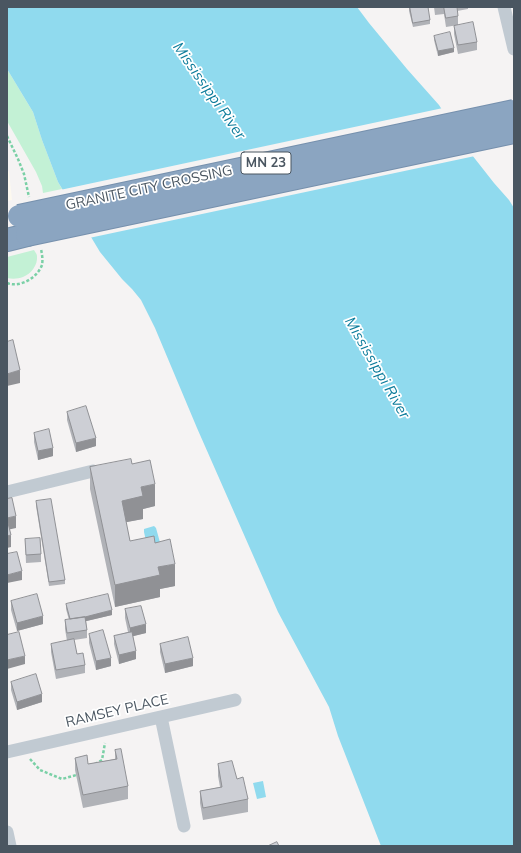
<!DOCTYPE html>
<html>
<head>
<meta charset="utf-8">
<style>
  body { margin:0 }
  #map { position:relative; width:521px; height:853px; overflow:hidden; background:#f5f3f3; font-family:Mulish,sans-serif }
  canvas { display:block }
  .frame { position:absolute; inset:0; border:8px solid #4a5661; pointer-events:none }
</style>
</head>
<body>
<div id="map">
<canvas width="521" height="853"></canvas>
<div class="frame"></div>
</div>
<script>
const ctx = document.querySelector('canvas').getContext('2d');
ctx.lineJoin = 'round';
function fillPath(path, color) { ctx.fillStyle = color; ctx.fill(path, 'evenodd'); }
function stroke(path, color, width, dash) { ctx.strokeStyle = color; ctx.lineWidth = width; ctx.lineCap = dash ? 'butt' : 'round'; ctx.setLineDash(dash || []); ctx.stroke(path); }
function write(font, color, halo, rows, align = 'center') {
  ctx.font = font + ' Mulish,sans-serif'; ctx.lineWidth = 3.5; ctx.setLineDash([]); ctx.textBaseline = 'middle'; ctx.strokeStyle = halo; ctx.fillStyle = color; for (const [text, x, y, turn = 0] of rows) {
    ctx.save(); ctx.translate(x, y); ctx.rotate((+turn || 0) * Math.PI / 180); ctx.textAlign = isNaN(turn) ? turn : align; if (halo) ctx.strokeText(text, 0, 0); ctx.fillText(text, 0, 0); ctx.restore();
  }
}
fillPath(new Path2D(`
  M7 169 9 172 12 200 7 201Z`), '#fdf9ef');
fillPath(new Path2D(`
  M7 69 33 112 42 140 58 182 62 189 43 193 42 186 36 172 7 121Z
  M34 250C35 252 37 254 37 256 38 265 31 274 23 277 18 279 12 279 7 278V257Z`), '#c3f1d5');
fillPath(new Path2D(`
  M7 7H357L369 23 407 69 439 105 455 130 472 155 494 183 509 200 514 208V846H381L338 736 329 707 278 612 197 428 155 328 141 300 132 289 122 279 100 252 58 182 42 140 33 112 7 69Z
  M154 526 156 528 161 546 148 550 144 532V529Z
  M263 781 266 797 257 799 253 783Z`), '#90daee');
fillPath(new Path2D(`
  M443 108 456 129 475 156 89 238 60 190Z`), '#f5f3f3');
const highway = new Path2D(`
  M7 240 27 235`);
stroke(highway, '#7690ad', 24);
stroke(new Path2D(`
  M7 136 18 159 24 174 29 197
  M7 283C20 288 37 278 42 265 43 260 42 254 41 249
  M30 759 40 770 62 779 80 774
  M95 764 102 760 105 743`), '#7ad0a6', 2.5, [3, 2]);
stroke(new Path2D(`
  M504 7 514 49
  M7 492 93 471
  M161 717 184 826
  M7 752 235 700
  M7 832 10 846`), '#c1cad2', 13);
stroke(highway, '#8ba5c1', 22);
const highwayBridge = new Path2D(`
  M19 216 514 111
  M27 235 514 132`);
stroke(highwayBridge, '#7690ad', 24, []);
stroke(highwayBridge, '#8ba5c1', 22);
fillPath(new Path2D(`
  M409 7 430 20V24L413 27 409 11Z
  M434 7H468V9L457 11 458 16V25L446 27 444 14 435 15Z
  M454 26 477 42V50L458 54 454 34Z
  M434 36 454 52 438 56 434 40Z
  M67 412 96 446 76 452 67 420Z
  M34 433 53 456 38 460 34 442Z
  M7 455 8 458V467H7Z
  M132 464 155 506 143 509V519L126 522 130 541 155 543 175 586 160 589V597L115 607 90 489V467Z
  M36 501 65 580V584L49 586 36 506Z
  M25 539 41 554V562L26 563Z
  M11 601 43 624 17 631 11 610Z
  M66 604 112 615 86 621 87 630V638L74 640 77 654 85 665V673L56 679 51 652V644L67 641 65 629V620H69L66 609Z
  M125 609 146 633 133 636 136 659 119 664 114 644V636L128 632 125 618Z
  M89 634 111 666 96 670 89 643Z
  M160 644 193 666 165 673 160 652Z
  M11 682 42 702 17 710 11 690Z
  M115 750 128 786V799L83 808 75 770V758L88 764 115 759Z
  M218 764 237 779 248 799V812L203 820 200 803V791L220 787 218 776Z`), '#b0b2b7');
fillPath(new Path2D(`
  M454 48V52L438 56V51Z
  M20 370V383L7 386V374Z
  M96 438V446L76 452V443Z
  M53 448V456L38 460V451Z
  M155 484V506L143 509V519L122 523V501L141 487Z
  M16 516V528L7 530V518Z
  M11 535V547L7 548V536Z
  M175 564V586L160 589V597L115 607V585L158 567Z
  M22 571V580L7 583V575Z
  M112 610V615L70 625V620Z
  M43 616V624L17 631V623Z
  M146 624V633L130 637V628Z
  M136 651V659L119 664V655Z
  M25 656V664L7 669V660Z
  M111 658V666L96 670V661Z
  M193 658V666L165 673V664Z
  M42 694V702L17 710V702Z`), '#909195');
const building = new Path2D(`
  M410 7H428L430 20 413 23Z
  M444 7H457L458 16 446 18Z
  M473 22 477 42 458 45 454 26Z
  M450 32 454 48 438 51 434 36Z
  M13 340 20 370 7 374V342Z
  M86 406 96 438 76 443 67 412Z
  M49 429 53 448 38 451 34 433Z
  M131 459 132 464 150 460 155 484 141 487 143 496 122 501 130 541 154 536 155 543 170 539 175 564 158 567 160 575 115 585 90 467Z
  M12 498 16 516 7 518V499Z
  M51 499 65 580 49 582 36 501Z
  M7 519 11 535 7 536Z
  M40 538 41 554 26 555 25 539Z
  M17 552 22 571 7 575V554Z
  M37 594 43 616 17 623 11 601Z
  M108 594 112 610 85 617 70 619 66 604Z
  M141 606 146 624 130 628 125 609Z
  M85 617 87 630 67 633 65 620Z
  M103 630 111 658 96 661 89 634Z
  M19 632 25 656 7 660V635Z
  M132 632 136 651 119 655 114 636Z
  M188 637 193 658 165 664 160 644Z
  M74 639 77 654 83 653 85 665 56 670 51 644Z
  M36 674 42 694 17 702 11 682Z
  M121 749 128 786 83 795 75 758 87 755 88 764 117 759 115 750Z
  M232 761 237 779 243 777 248 799 203 808 200 791 222 787 218 764Z
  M277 842 279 846H268Z`);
fillPath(building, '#cdcfd5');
stroke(building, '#909195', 1);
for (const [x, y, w] of [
  [266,163,50]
]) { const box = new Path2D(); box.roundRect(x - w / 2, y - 11, w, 22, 3); ctx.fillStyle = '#fff'; ctx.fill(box); stroke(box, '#4a5661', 1); }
write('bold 13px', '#4a5661', null, [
  ["MN 23",266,163]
]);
write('14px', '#4a5661', '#fff', [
  ["GRANITE CITY CROSSING",149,188,-12],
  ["RAMSEY PLACE",117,711,-13]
]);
write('italic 15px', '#0c7c9b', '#fff', [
  ["Mississippi River",209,91,55],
  ["Mississippi River",377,368,60]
]);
</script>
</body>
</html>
